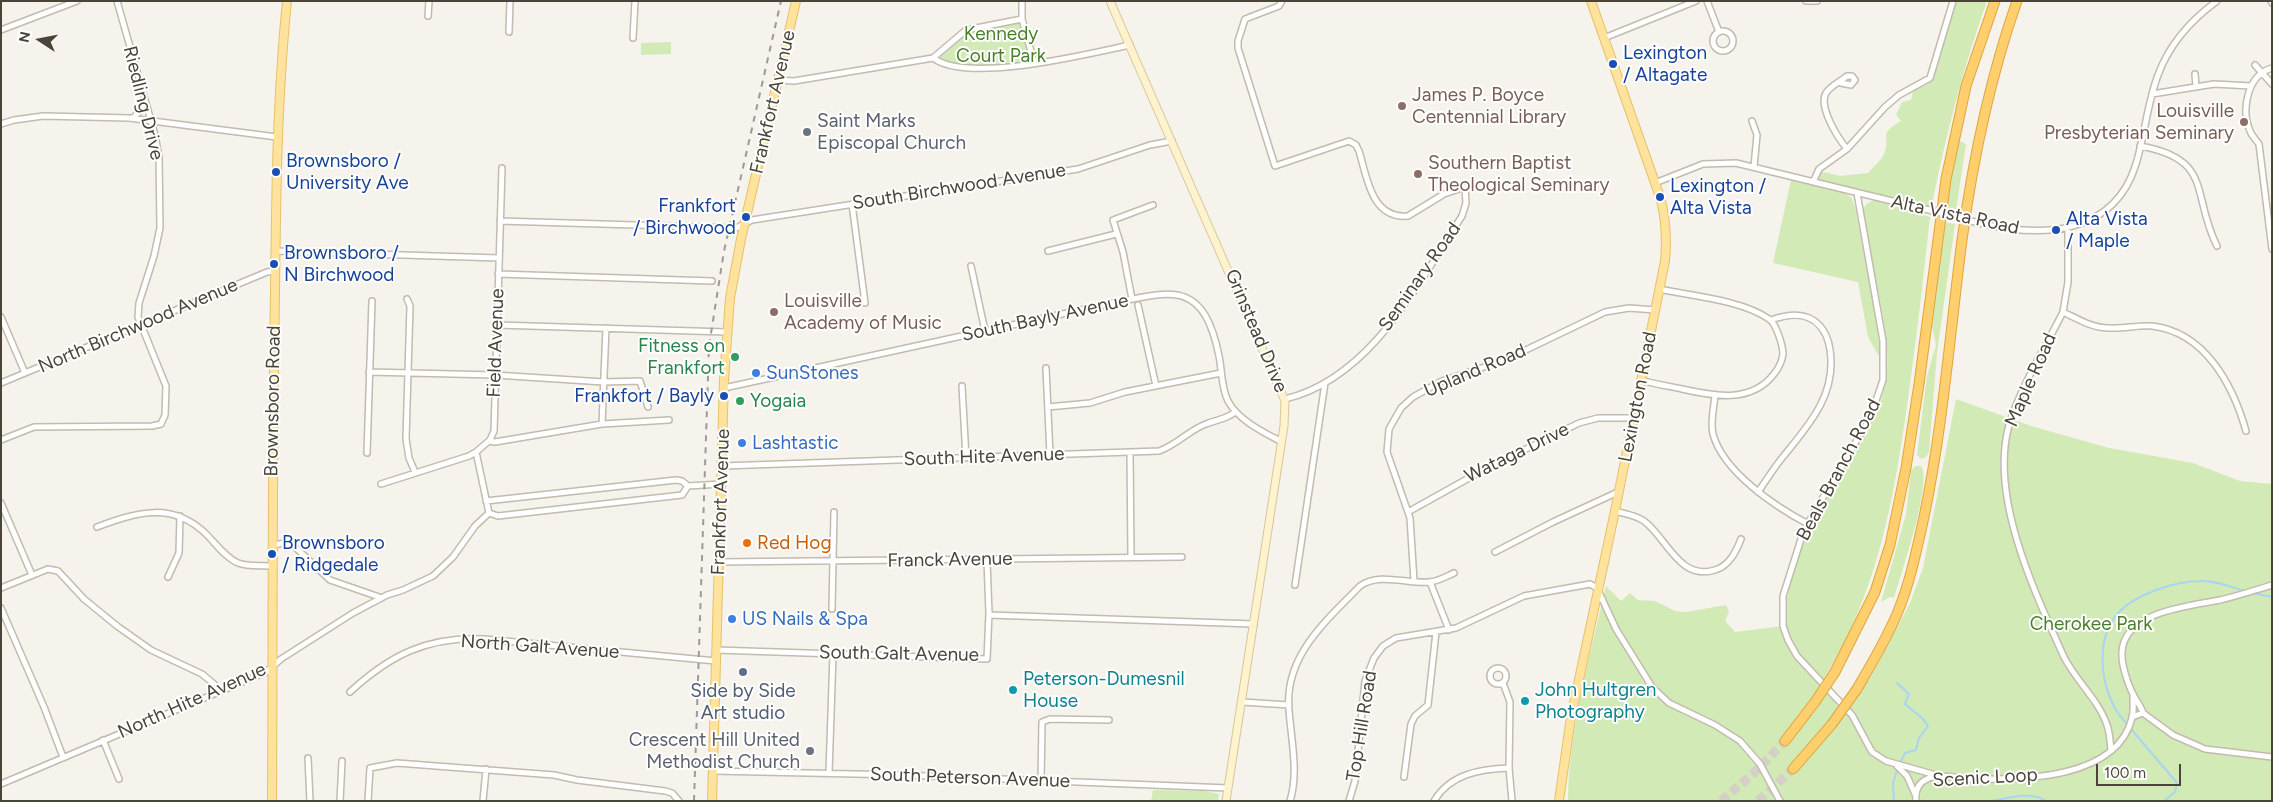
<!DOCTYPE html>
<html>
<head>
<meta charset="utf-8">
<style>
  body { margin:0 }
  #map { position:relative; width:2273px; height:802px; overflow:hidden; background:#f6f3ec; font-family:Figtree,sans-serif }
  canvas { display:block }
  .frame { position:absolute; inset:0; border:2px solid #4b4439; pointer-events:none }
  .north { position:absolute; left:15px; top:15px; width:50px; height:50px; -webkit-text-stroke:4px #fff; paint-order:stroke; rotate:281deg; font-size:14px; font-weight:700; line-height:20px; text-align:center; color:#4b4439 }
  .north::after { content:''; display:block; margin:auto; width:18px; height:22px; background:#4b4439; clip-path:polygon(50% 0,100% 100%,50% 72%,0 100%) }
  .scale { position:absolute; left:2096px; top:764px; width:85px; height:22px; box-sizing:border-box; border:2px solid #4b4439; border-top:0; padding-left:6px; font-size:15px; line-height:18px; white-space:nowrap; color:#4b4439; -webkit-text-stroke:4px #fff; paint-order:stroke }
</style>
</head>
<body>
<div id="map">
<canvas width="2273" height="802"></canvas>
<div class="frame"></div>
<div class="north">N</div>
<div class="scale">100 m</div>
</div>
<script>
const ctx = document.querySelector('canvas').getContext('2d');
ctx.lineJoin = 'round';
function fillPath(path, color) { ctx.fillStyle = color; ctx.fill(path, 'evenodd'); }
function stroke(path, color, width, dash) { ctx.strokeStyle = color; ctx.lineWidth = width; ctx.lineCap = dash ? 'butt' : 'round'; ctx.setLineDash(dash || []); ctx.stroke(path); }
function write(font, color, halo, rows, align = 'center') {
  ctx.font = font + ' Figtree,sans-serif'; ctx.lineWidth = 4; ctx.setLineDash([]); ctx.textBaseline = 'middle'; ctx.strokeStyle = halo; ctx.fillStyle = color; for (const [text, x, y, turn = 0] of rows) {
    ctx.save(); ctx.translate(x, y); ctx.rotate((+turn || 0) * Math.PI / 180); ctx.textAlign = isNaN(turn) ? turn : align; if (halo) ctx.strokeText(text, 0, 0); ctx.fillText(text, 0, 0); ctx.restore();
  }
}
fillPath(new Path2D(`
  M1956 1H1987C1963 68 1946 135 1932 204L1928 207 1819 180 1820 171 1840 176 1868 173C1873 167 1881 161 1884 154 1892 136 1876 135 1901 121L1896 115 1902 102 1911 100 1913 91 1925 86 1934 78Z
  M1022 19 1034 62C998 67 970 73 935 59L970 29Z
  M671 42V54L641 55V43Z
  M1958 140 1966 144 1956 210 1948 212 1945 210Z
  M1791 180 1842 192 1851 197 1855 207 1875 313 1881 360 1868 337 1858 282 1773 263Z
  M1876 200 1930 217C1923 280 1916 343 1907 406 1893 504 1877 594 1823 680L1815 673 1841 711 1870 679 1910 603 1923 568 1956 399 2031 426 2109 448 2193 463 2240 481 2272 484V801H1568C1569 728 1590 656 1606 586L1621 601 1630 593 1638 600 1655 601 1675 611 1686 612 1726 605 1729 611 1725 621 1735 632 1783 626 1785 628C1786 591 1793 563 1809 529 1832 479 1881 430 1887 373 1889 345 1883 316 1878 290 1872 263 1868 237 1863 211 1865 203 1869 202 1876 200Z
  M1943 222 1955 224 1937 353 1929 452 1926 457 1921 459 1917 455 1927 376 1936 345 1932 326Z
  M1915 466H1921C1933 481 1900 577 1894 598L1890 597 1881 602 1906 514 1911 471Z
  M1153 790 1205 791 1219 794 1218 801H1151Z`), '#d2eab5');
stroke(new Path2D(`
  M2252 593 2272 597
  M1897 683 1909 694 1905 704 1923 719 1928 726 1919 738 1916 750 1905 753 1900 763
  M1894 801 1893 783 1898 767
  M1992 801C2009 798 2030 791 2046 801
  M2164 801 2175 792 2177 783 2120 716C2100 687 2094 639 2119 612 2136 594 2176 581 2200 581 2215 580 2231 587 2245 591`), '#a9d4f2', 2);
stroke(new Path2D(`
  M1721 801 1754 773 1785 741
  M1758 801 1793 769`), '#d4d0c8', 9, [9, 4.5]);
const street = new Path2D(`
  M1022 1V19L1034 62
  M1282 1 1279 6 1245 19 1238 41V48L1275 166 1349 141 1356 145 1359 151C1367 177 1371 219 1408 216L1444 194 1465 187 1466 203 1462 216C1418 284 1370 379 1285 399
  M1707 1 1719 32
  M1806 1H1817
  M2271 1 2272 3
  M428 16 429 1
  M1 30 77 1
  M1713 41a10 10 0 1 1 20 0a10 10 0 1 1-20 0Z
  M509 32 510 1
  M633 38 635 1
  M1604 38 1696 1
  M933 58C968 84 1087 54 1130 45
  M2255 65 2272 84
  M2272 68C2247 75 2241 110 2250 131 2252 136 2256 140 2259 144L2272 249
  M2195 74 2196 87
  M778 80 794 81 927 59 933 58 966 30 1022 19
  M1841 83 1851 85 1855 80 1852 76H1847C1841 81 1830 86 1826 93 1818 107 1838 138 1847 149
  M2152 94 2214 84 2251 86
  M133 118 140 111 144 101
  M1752 121 1757 135 1754 167
  M1 124 14 120 43 116 129 118 277 137
  M2140 146C2214 159 2191 195 2217 246
  M1813 182 1819 169 1847 149 1885 107 1899 95 1930 78 1953 1
  M1655 183 1703 164 1736 163 1929 210
  M1857 193 1883 341V380L1870 418 1812 516 1801 539 1783 596V626L1788 640 1797 656 1852 715 1872 752 1886 761 1943 777
  M852 204 865 303
  M500 221 736 228 752 220 1078 169 1150 145 1172 141
  M1979 223C2041 238 2114 236 2136 164 2145 134 2147 104 2158 75 2169 45 2191 20 2217 1
  M2068 228V282L2063 312C2045 348 2021 386 2009 425 1989 497 2035 593 2064 657 2076 681 2098 699 2107 725 2110 733 2110 742 2111 751
  M275 251 499 258
  M1048 251 1116 234
  M971 266 985 331
  M498 274 712 281
  M407 299 410 306 406 439 409 458 415 472
  M1132 299 1123 252 1113 220 1153 205
  M1138 305 1156 386
  M2063 312C2078 319 2092 328 2109 328 2124 329 2137 325 2152 326 2205 332 2233 385 2246 431
  M1 317 25 373
  M497 325 726 332
  M1046 368 1050 455
  M369 372 495 375 604 382 640 381 648 407
  M1641 380C1654 384 1668 386 1682 389 1713 396 1751 404 1774 374 1779 368 1782 361 1783 354 1783 346 1776 323 1769 319 1742 300 1692 296 1659 289
  M1 383 267 272 274 271
  M962 386 966 458
  M724 388 1108 304C1170 292 1203 277 1219 356 1222 370 1221 387 1228 401 1238 420 1263 432 1282 442
  M1715 395C1714 408 1710 422 1713 434 1723 472 1776 507 1808 524
  M1048 407 1090 403 1125 392 1221 373
  M602 424 606 328
  M1 440 34 427 152 426 161 424 165 415 166 386 138 317 139 303 154 256 160 228 159 158 155 135 117 1
  M489 441 495 442 602 424 669 420
  M1130 452 1131 557
  M367 453 372 301
  M722 466 1159 451C1177 445 1189 430 1206 424 1216 420 1227 419 1235 412
  M381 484 469 456 476 452
  M688 486 721 484
  M1758 492C1766 481 1773 469 1782 458 1808 426 1837 395 1830 350 1829 342 1826 333 1820 326 1807 311 1788 314 1771 320
  M486 501 676 480 682 481 688 486 682 495 498 516 489 513
  M1 503 32 575
  M1615 511C1625 514 1635 515 1644 521 1667 538 1679 581 1715 570 1729 566 1736 552 1741 539
  M1408 512 1485 469 1579 423 1598 418H1633
  M97 527C137 512 173 501 207 535 216 544 226 558 238 563 248 567 261 565 272 566
  M272 545 286 543 294 546 330 580 382 598
  M1495 552 1553 522 1618 492
  M719 562 1182 557
  M168 577 179 553 180 516
  M1414 581 1410 518 1387 452 1389 429 1401 408 1413 397 1442 381 1505 360 1605 312 1629 308 1655 310
  M1430 582 1449 630
  M1295 585 1325 383
  M1 588 48 569 58 571 84 599 117 626 151 650 202 674 214 684 219 691
  M1 608 44 707 63 757
  M832 609 834 512
  M989 615 1254 624
  M716 650 987 659 989 613 987 560
  M1490 676a8 8 0 1 1 16 0a8 8 0 1 1-16 0Z
  M1503 683 1510 702 1509 768 1512 801
  M350 692C390 655 428 636 484 639L716 661
  M1242 702 1289 705
  M2143 713C2141 706 2137 702 2134 696 2128 685 2121 664 2122 652 2124 611 2191 606 2220 600 2238 596 2255 590 2272 585
  M2132 717 2143 713 2173 735 2205 749 2272 757
  M103 740 119 779
  M308 758 310 801
  M1897 766 1907 776 1915 794
  M713 771 902 775 1228 788
  M829 773 833 654
  M1404 777 1411 724 1415 716 1428 705 1436 632
  M1041 781 1042 722 1050 719 1109 720
  M1 784 266 672 281 659 353 613 387 595 403 590 433 576 453 557 475 526 489 513 476 452 490 440 494 431 502 168
  M340 801 342 761
  M368 801 370 768 397 763 554 775 577 780 665 791 672 793 679 801
  M483 801 486 769
  M1290 801C1299 772 1291 739 1289 710 1284 656 1326 621 1360 586 1379 572 1407 584 1429 582 1437 582 1447 576 1454 573
  M1349 801 1355 781 1365 681 1374 658 1383 646 1396 638 1456 628 1524 596 1590 584 1597 588 1616 629 1652 687 1669 703 1715 725 1740 741 1760 764 1780 801
  M1434 801C1450 774 1480 769 1509 768
  M1916 801C1915 791 1918 783 1927 779 1939 773 1959 779 1973 779 2023 780 2117 779 2132 718 2134 711 2133 702 2133 695`);
const secondary = new Path2D(`
  M1110 1 1285 401 1284 426 1226 801`);
const primary = new Path2D(`
  M272 801C273 632 272 463 275 294 276 196 277 99 287 1
  M712 801 724 380 730 298 741 239 796 1
  M1559 801 1571 717 1615 511 1665 261C1667 239 1666 218 1660 197L1591 1`);
const highway = new Path2D(`
  M1835 672 1875 592 1890 545 1906 468 1919 384 1946 179 1966 86 1995 1
  M1857 689C1872 663 1888 637 1899 609 1911 579 1917 548 1924 517 1943 426 1950 333 1962 240 1973 159 1990 78 2017 1
  M1785 741 1815 702
  M1793 769 1832 724`);
stroke(street, '#c2bbae', 8);
stroke(secondary, '#d6c79b', 9);
stroke(primary, '#e6c16a', 10);
stroke(highway, '#e0a43c', 11);
stroke(street, '#fff', 5);
stroke(secondary, '#fff3cd', 7);
stroke(primary, '#ffe39c', 8);
stroke(highway, '#ffcf6e', 9);
stroke(new Path2D(`
  M694 801 709 346 724 251 781 1`), '#9a9a9a', 2, [6, 6]);
const streetBridge = new Path2D(`
  M1929 210 1949 215
  M1955 217 1979 223`);
const highwayBridge = new Path2D(`
  M1815 702 1835 672
  M1832 724 1857 689`);
stroke(streetBridge, '#c2bbae', 8, []);
stroke(highwayBridge, '#e0a43c', 11, []);
stroke(streetBridge, '#fff', 5);
stroke(highwayBridge, '#ffcf6e', 9);
for (const [x, y, r, color] of [
  [1613,64,5,"#1a4fb4"],
  [1402,106,5,"#8d6e63"],
  [2244,122,5,"#8d6e63"],
  [807,132,5,"#6b7280"],
  [276,172,5,"#1a4fb4"],
  [1418,174,5,"#8d6e63"],
  [1660,197,5,"#1a4fb4"],
  [746,217,5,"#1a4fb4"],
  [2056,230,5,"#1a4fb4"],
  [274,264,5,"#1a4fb4"],
  [774,312,5,"#8d6e63"],
  [735,357,5,"#2e9e5b"],
  [756,373,5,"#3f7fe0"],
  [724,396,5,"#1a4fb4"],
  [740,401,5,"#2e9e5b"],
  [742,443,5,"#3f7fe0"],
  [747,543,5,"#e8710a"],
  [272,554,5,"#1a4fb4"],
  [732,619,5,"#3f7fe0"],
  [743,672,5,"#5c6f8a"],
  [1013,690,5,"#0f9aa8"],
  [1525,701,5,"#0f9aa8"],
  [810,751,5,"#6b7280"]
]) { const dot = new Path2D(); dot.arc(x, y, r, 0, 2 * Math.PI); ctx.fillStyle = color; ctx.fill(dot); stroke(dot, '#fff', 2); }
write('19px', '#4a7f2a', '#fff', [
  ["Kennedy",1001,34],
  ["Court Park",1001,56],
  ["Cherokee Park",2091,624]
]);
write('19px', '#164399', '#fff', [
  ["Lexington",1623,53],
  ["/ Altagate",1623,75],
  ["Brownsboro /",286,161],
  ["University Ave",286,183],
  ["Lexington /",1670,186],
  ["Alta Vista",1670,208],
  ["Frankfort",736,206,"right"],
  ["/ Birchwood",736,228,"right"],
  ["Alta Vista",2066,219],
  ["/ Maple",2066,241],
  ["Brownsboro /",284,253],
  ["N Birchwood",284,275],
  ["Frankfort / Bayly",714,396,"right"],
  ["Brownsboro",282,543],
  ["/ Ridgedale",282,565]
], 'left');
write('19px', '#785e54', '#fff', [
  ["James P. Boyce",1412,95],
  ["Centennial Library",1412,117],
  ["Louisville",2234,111,"right"],
  ["Presbyterian Seminary",2234,133,"right"],
  ["Southern Baptist",1428,163],
  ["Theological Seminary",1428,185],
  ["Louisville",784,301],
  ["Academy of Music",784,323]
], 'left');
write('19px', '#4b4439', '#fff', [
  ["Frankfort Avenue",773,102,-77],
  ["Riedling Drive",143,103,76],
  ["South Birchwood Avenue",959,187,-9],
  ["Alta Vista Road",1955,215,12],
  ["Seminary Road",1420,277,-55],
  ["South Bayly Avenue",1045,318,-12],
  ["North Birchwood Avenue",138,326,-23],
  ["Grinstead Drive",1256,331,67],
  ["Field Avenue",496,343,-88],
  ["Upland Road",1475,371,-23],
  ["Maple Road",2031,380,-66],
  ["Lexington Road",1638,397,-79],
  ["Brownsboro Road",273,401,-89],
  ["Wataga Drive",1517,453,-26],
  ["South Hite Avenue",984,457,-2],
  ["Beals Branch Road",1839,470,-62],
  ["Frankfort Avenue",721,502,-88],
  ["Franck Avenue",950,560,-1],
  ["North Galt Avenue",540,647,4],
  ["South Galt Avenue",899,654,1],
  ["North Hite Avenue",192,701,-24],
  ["Top Hill Road",1362,726,-81],
  ["South Peterson Avenue",970,778,2],
  ["Scenic Loop",1985,778,-3]
]);
write('19px', '#5b616d', '#fff', [
  ["Saint Marks",817,121],
  ["Episcopal Church",817,143],
  ["Crescent Hill United",800,740,"right"],
  ["Methodist Church",800,762,"right"]
], 'left');
write('19px', '#27864d', '#fff', [
  ["Fitness on",725,346],
  ["Frankfort",725,368],
  ["Yogaia",750,401,"left"]
], 'right');
write('19px', '#366cbe', '#fff', [
  ["SunStones",766,373],
  ["Lashtastic",752,443],
  ["US Nails & Spa",742,619]
], 'left');
write('19px', '#c56008', '#fff', [
  ["Red Hog",757,543]
], 'left');
write('19px', '#0d838f', '#fff', [
  ["Peterson-Dumesnil",1023,679],
  ["House",1023,701],
  ["John Hultgren",1535,690],
  ["Photography",1535,712]
], 'left');
write('19px', '#4e5e75', '#fff', [
  ["Side by Side",743,691],
  ["Art studio",743,713]
]);
</script>
</body>
</html>
